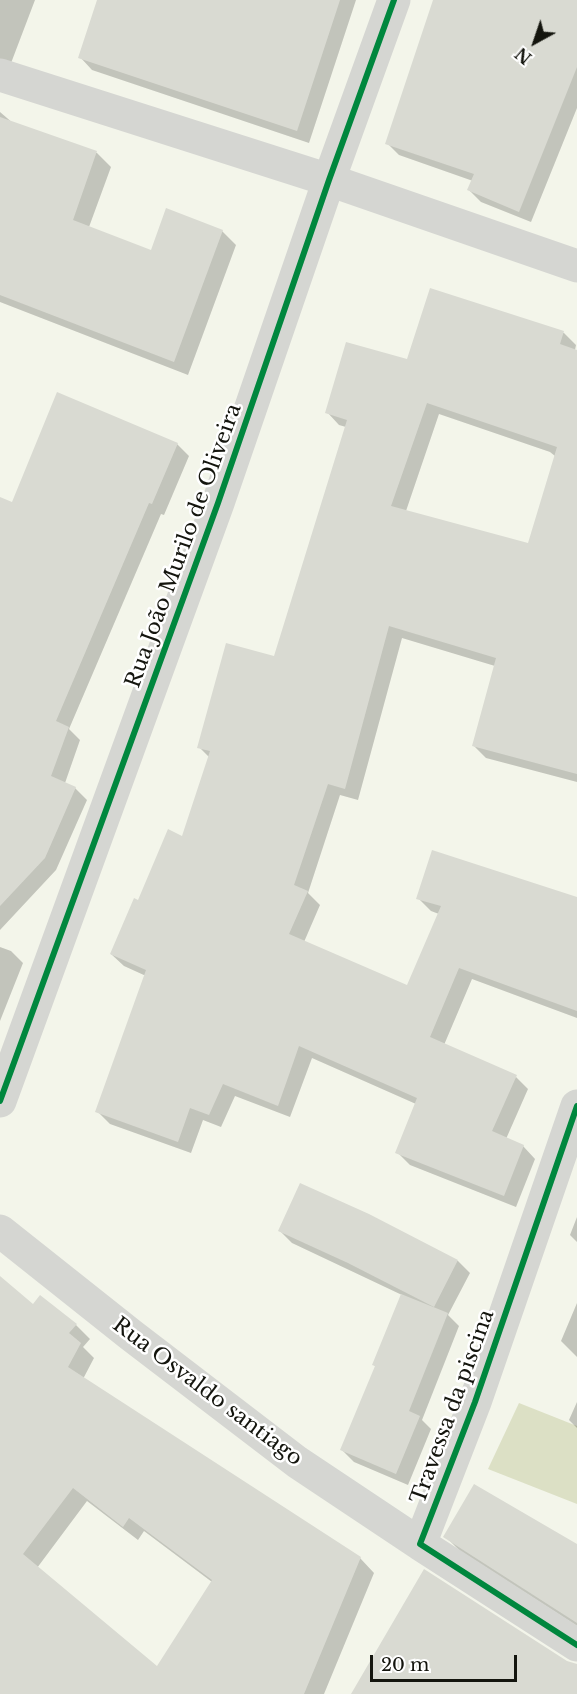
<!DOCTYPE html>
<html>
<head>
<meta charset="utf-8">
<style>
  body { margin:0 }
  #map { position:relative; width:577px; height:1694px; overflow:hidden; background:#f3f5ea; font-family:"Libre Baskerville",serif }
  canvas { display:block }
  .north { position:absolute; left:505px; top:12px; width:60px; height:60px; -webkit-text-stroke:4px #fff; paint-order:stroke; rotate:220deg; font-size:16px; font-weight:700; line-height:24px; text-align:center; color:#14150e }
  .north::after { content:''; display:block; margin:auto; width:21px; height:27px; background:#14150e; clip-path:polygon(50% 0,100% 100%,50% 72%,0 100%) }
  .scale { position:absolute; left:370px; top:1655px; width:147px; height:27px; box-sizing:border-box; border:3px solid #14150e; border-top:0; padding-left:8px; font-size:18px; line-height:21px; white-space:nowrap; color:#14150e; -webkit-text-stroke:4px #fff; paint-order:stroke }
</style>
</head>
<body>
<div id="map">
<canvas width="577" height="1694"></canvas>
<div class="north">N</div>
<div class="scale">20 m</div>
</div>
<script>
const ctx = document.querySelector('canvas').getContext('2d');
ctx.lineJoin = 'round';
function fillPath(path, color) { ctx.fillStyle = color; ctx.fill(path, 'evenodd'); }
function stroke(path, color, width, dash) { ctx.strokeStyle = color; ctx.lineWidth = width; ctx.lineCap = dash ? 'butt' : 'round'; ctx.setLineDash(dash || []); ctx.stroke(path); }
function write(font, color, halo, rows, align = 'center') {
  ctx.font = font + ' "Libre Baskerville",serif'; ctx.lineWidth = 5; ctx.setLineDash([]); ctx.textBaseline = 'middle'; ctx.strokeStyle = halo; ctx.fillStyle = color; for (const [text, x, y, turn = 0] of rows) {
    ctx.save(); ctx.translate(x, y); ctx.rotate((+turn || 0) * Math.PI / 180); ctx.textAlign = isNaN(turn) ? turn : align; if (halo) ctx.strokeText(text, 0, 0); ctx.fillText(text, 0, 0); ctx.restore();
  }
}
fillPath(new Path2D(`
  M519 1403 577 1426V1504L488 1469Z`), '#dce0c5');
fillPath(new Path2D(`
  M0 0H35L8 71 0 77Z
  M99 0H356L309 143 92 70 80 57Z
  M452 0H577V108L531 222 481 202 469 190 473 181 399 155 387 143Z
  M0 112 14 124 97 153 111 167 89 227 152 252 222 231 236 245 188 375 0 302Z
  M431 290 564 333 576 345 575 350 577 351V782L486 758 474 746 495 666 402 638 358 800 340 795 308 893 320 905 304 942 408 987 439 914 431 911 418 898 577 899V1018L472 979 444 1045 516 1077 528 1089 506 1139 523 1146 535 1159 516 1207 410 1165 397 1152 416 1104 312 1058 290 1117 235 1096 221 1127 203 1120 191 1153 110 1124 97 1111 146 976 124 966 111 954 139 902 183 838 210 758 199 747 275 658 346 427 339 425 327 412 408 361ZM439 414 550 452 555 456 529 545 406 511Z
  M177 444 189 456 164 515 161 514 69 729 80 740 65 783 75 788 87 800 56 870 0 930V523L13 504Z
  M0 947 11 951 23 963 0 1021Z
  M577 1217V1242L570 1235Z
  M280 1231 458 1261 470 1273 448 1315 459 1326 422 1420 431 1429 408 1485 354 1462 342 1450 376 1367 374 1365 402 1295 292 1243Z
  M0 1278 34 1306 76 1325 90 1339 83 1347 94 1358 83 1379 360 1558 374 1573 324 1694H0ZM87 1501 138 1540 144 1531 212 1582 157 1668 37 1568Z
  M577 1303V1357L561 1341Z
  M577 1402V1428L569 1420Z
  M445 1536 577 1546V1626L460 1551Z`), '#0003');
fillPath(new Path2D(`
  M97 0H340L297 131 78 58Z
  M433 0H577V67L519 212 467 190 474 174 385 144Z
  M0 117 97 151 73 220 151 250 166 208 223 230 174 362 0 295Z
  M430 288 564 331 560 344 577 350V774L472 746 496 658 389 626 345 789 328 784 294 885 308 891 289 934 407 985 441 906 416 899 432 850 577 897V1011L459 968 430 1037 517 1075 492 1131 524 1145 504 1196 395 1153 417 1098 299 1046 278 1106 223 1084 209 1115 190 1108 178 1142 95 1112 146 970 110 954 134 898 138 900 168 829 182 836 210 751 197 748 226 643 274 656 347 420 325 413 346 342 407 359ZM427 403 557 447 528 543 391 506Z
  M57 392 178 443 152 504 149 503 56 721 69 727 51 776 76 787 45 858 0 906V497L12 502Z
  M300 1183 369 1214 458 1260 434 1307 348 1263 278 1231Z
  M0 1276 33 1304 40 1295 77 1324 69 1333 81 1343 68 1367 361 1557 304 1694H0ZM73 1488 123 1527 129 1518 212 1580 157 1666 23 1554Z
  M401 1294 448 1313 409 1411 420 1416 396 1474 340 1450 375 1366 372 1365Z
  M474 1484 577 1544V1623L443 1537Z
  M424 1569 567 1661 577 1664V1694H351Z`), '#d9dad2');
stroke(new Path2D(`
  M0 75 329 180 577 266
  M0 1101 218 503 329 180 394 0
  M577 1106 475 1402 420 1544 577 1645
  M0 1231 131 1335 297 1462 420 1544`), '#d5d6d2', 33);
stroke(new Path2D(`
  M0 1101 218 503 329 180 394 0
  M577 1106 475 1402 420 1544 577 1645`), '#00873e', 6);
write('21px', '#14150e', '#fff', [
  ["Rua João Murilo de Oliveira",184,546,-70],
  ["Rua Osvaldo santiago",207,1392,37],
  ["Travessa da piscina",453,1407,-70]
]);
</script>
</body>
</html>
